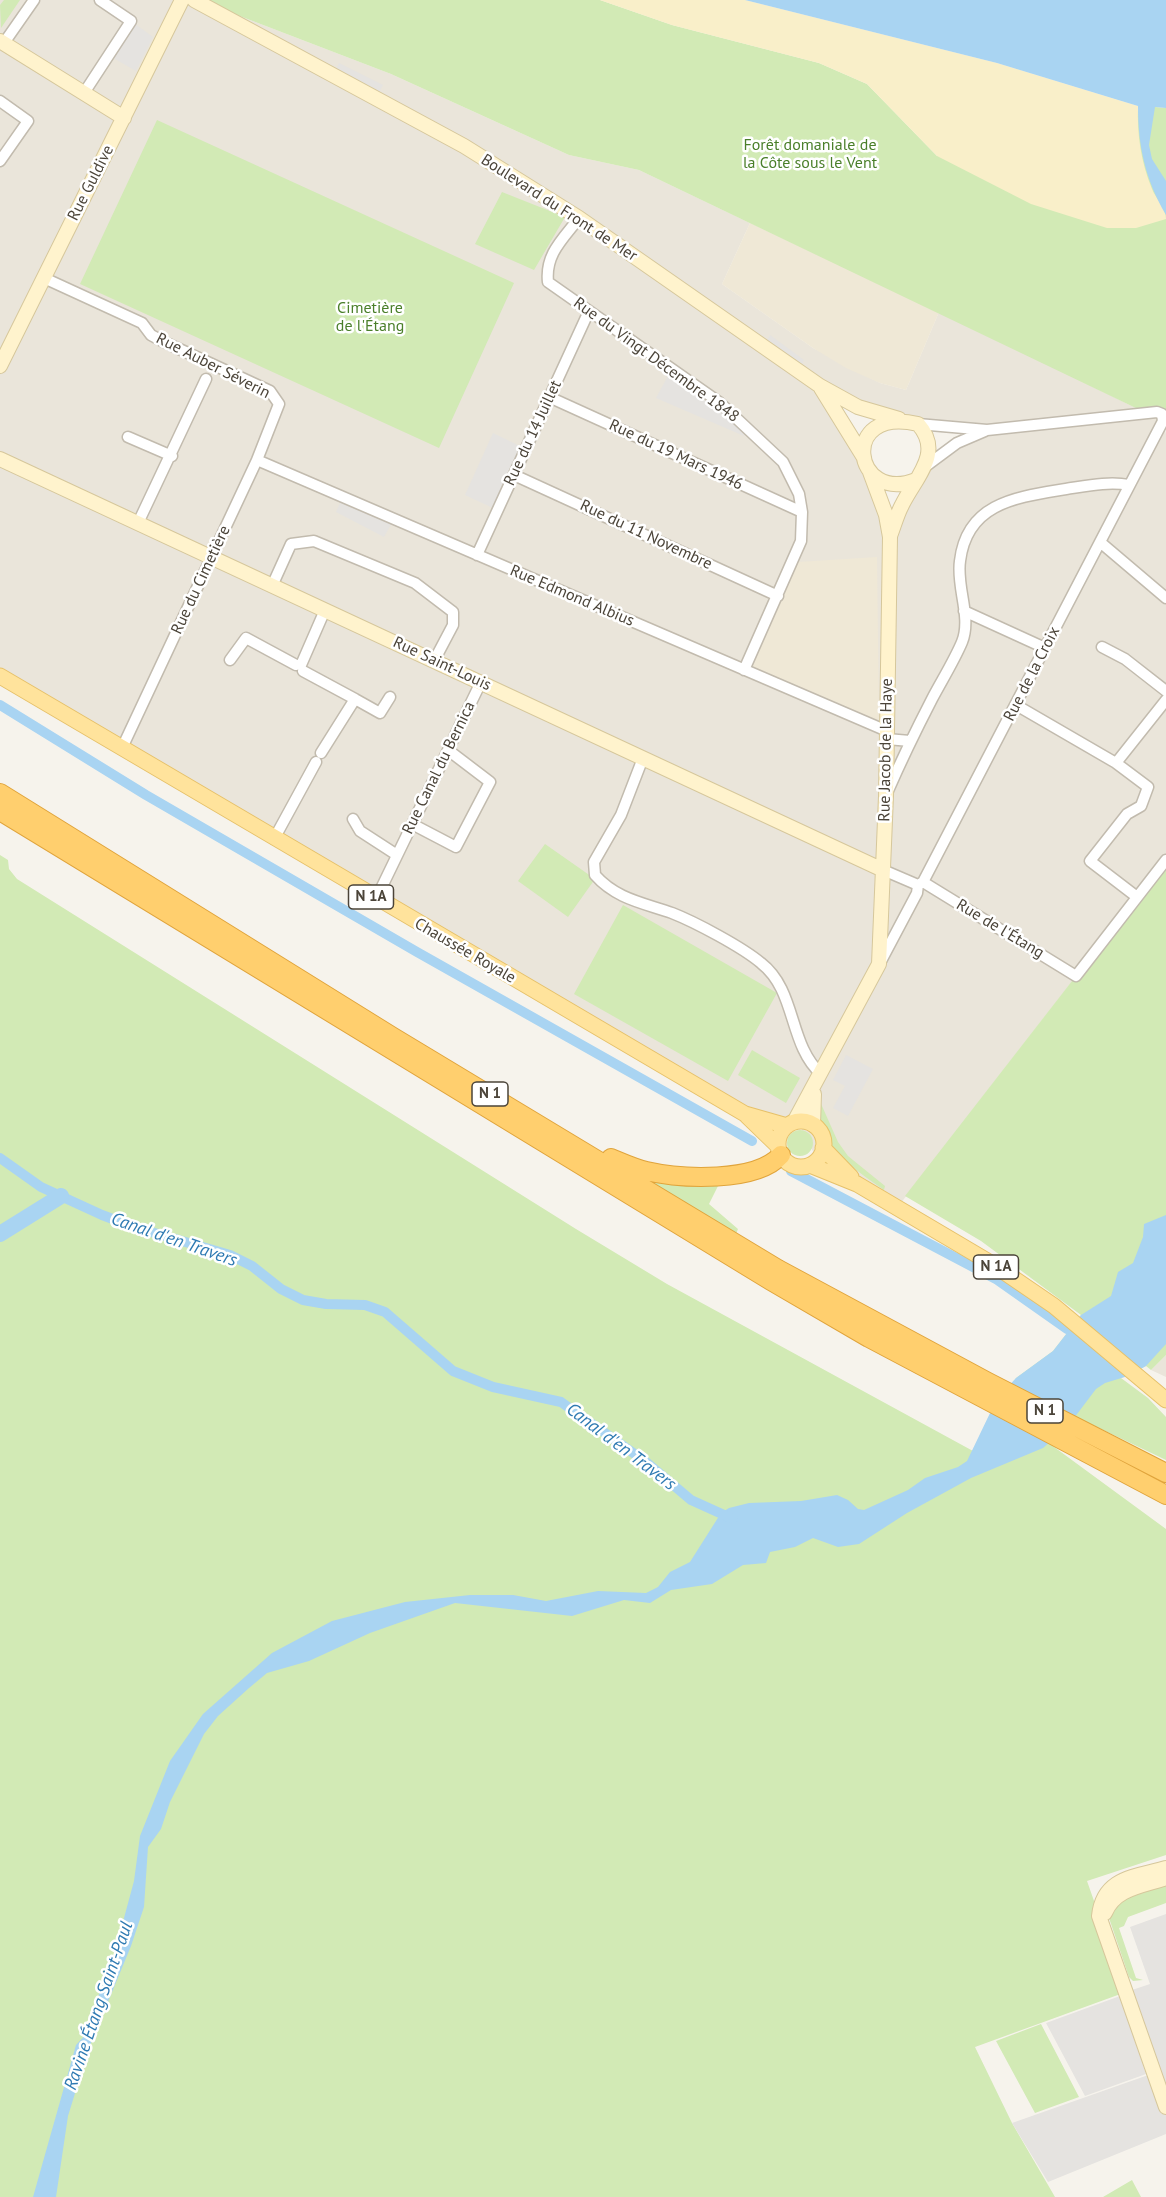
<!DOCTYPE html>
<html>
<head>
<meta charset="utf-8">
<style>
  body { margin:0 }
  canvas { display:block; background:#f6f3ec }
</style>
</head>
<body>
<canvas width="1166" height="2197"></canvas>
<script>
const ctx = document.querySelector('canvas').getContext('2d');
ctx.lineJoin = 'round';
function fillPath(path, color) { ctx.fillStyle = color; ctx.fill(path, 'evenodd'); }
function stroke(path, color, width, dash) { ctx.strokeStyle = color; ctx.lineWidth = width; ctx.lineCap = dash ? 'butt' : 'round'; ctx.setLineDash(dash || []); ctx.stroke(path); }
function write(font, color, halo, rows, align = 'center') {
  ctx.font = font + ' "PT Sans",sans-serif'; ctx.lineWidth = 5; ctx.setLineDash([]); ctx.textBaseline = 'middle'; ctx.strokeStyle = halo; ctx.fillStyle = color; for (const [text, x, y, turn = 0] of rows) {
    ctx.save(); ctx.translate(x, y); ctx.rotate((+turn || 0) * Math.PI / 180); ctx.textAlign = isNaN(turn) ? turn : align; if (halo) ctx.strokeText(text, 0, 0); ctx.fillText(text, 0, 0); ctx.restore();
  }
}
fillPath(new Path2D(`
  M0 0H198L391 74 569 155 639 170 750 223 722 284 813 348 880 383 906 390 939 312 1163 421 1166 434V860L897 1208 816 1156 804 1137 800 1123 773 1122 0 676ZM821 387 918 424 986 431 926 466 890 535 863 456Z
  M1166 1355V1377L1151 1370Z`), '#eae5da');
fillPath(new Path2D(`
  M750 223 939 312 906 390 880 383 846 368 813 348 722 284Z
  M877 557 879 725 751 669 798 562Z`), '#efe8d6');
fillPath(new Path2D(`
  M4 0H20L1 28 0 5Z
  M198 0H600L672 25 819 63 867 84 937 156 1155 107 1166 108V420L1163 421 639 170 569 155 391 74Z
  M157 120 514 283 439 448 80 284Z
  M502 192 565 217 534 270 475 244Z
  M545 844 595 879 568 917 518 881Z
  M0 855 8 860 9 869 17 879 576 1229 667 1284 973 1451 1016 1378 1053 1351 1081 1315 981 1241 905 1196 1166 860V1355L1151 1370 1146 1366 1121 1378 1148 1398 1166 1417V1460L1076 1417 1050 1444 1166 1529V1855L1087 1881 1126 1992 975 2047 1012 2123 1055 2197H0Z
  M623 905 777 993 728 1081 574 994Z
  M752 1050 800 1078 786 1103 738 1075Z
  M818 1097 838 1142 848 1156 885 1186 884 1190C850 1166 814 1143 818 1097Z
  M787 1143a13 13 0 1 1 26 0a13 13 0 1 1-26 0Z
  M655 1179 720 1182 709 1204 738 1229 736 1234 653 1184Z
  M1166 1885V1903L1128 1917 1124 1926 1119 1928 1136 1978 1143 1980 1133 1981 1129 1977 1109 1918 1113 1903Z
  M1041 2024 1079 2097 1035 2113 996 2041Z
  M1132 2180 1141 2197H1103Z`), '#d2eab5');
fillPath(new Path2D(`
  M600 0H745L997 63 1138 106C1137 135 1141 162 1152 189 1156 199 1166 208 1166 219L1136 228H1107L1031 204 937 156 867 84 819 63 672 25Z`), '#f9efc9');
fillPath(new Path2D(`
  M131 21 153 37 136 71 108 55Z
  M339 63 383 85 379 93 335 71Z
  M770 335 804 360 801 366 767 341Z
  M669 374 740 426 744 436 656 398Z
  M493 433 526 449 497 510 465 495Z
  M343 497 394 519 384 537 336 512Z
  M846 1055 873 1069 848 1116 833 1108 845 1086 833 1080Z
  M1166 1914V2085L1159 2088 1166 2100V2134L1048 2182 1012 2123 1154 2073 1126 1992 1150 1984 1130 1927Z
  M1120 1996 1146 2074 1085 2096 1046 2023Z`), '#e5e3e0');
fillPath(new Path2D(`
  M745 0H1166V108L1155 107 1149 145 1152 159 1166 181V215C1145 179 1138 146 1138 106L997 63Z
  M1166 1215V1344L1146 1366 1128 1376 1105 1383 1096 1389 1068 1426 1043 1448 971 1478 907 1513 859 1544 838 1547 813 1538 795 1547 770 1552 766 1563 743 1565 712 1584 671 1590 650 1603 624 1600 572 1616 455 1603 370 1633 309 1661 267 1673 249 1688 218 1716 204 1734 170 1802 161 1829 148 1847 144 1907 131 1946 89 2048 68 2116 56 2197H33L76 2045 89 2031 95 2005 114 1955 134 1881 140 1836 170 1761 203 1714 272 1653 332 1621 405 1602 470 1595H513L546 1601 598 1591 646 1593 658 1587 670 1572 690 1562 721 1513 729 1508 749 1503 801 1501 837 1495 848 1500 858 1509 864 1510 908 1490 925 1478 958 1467 967 1461 991 1411 1003 1392 1016 1378 1053 1351 1081 1315 1111 1296 1118 1272 1133 1263 1143 1237 1144 1224Z`), '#a9d4f2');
stroke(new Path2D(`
  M0 705 146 795 417 952 752 1141
  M0 1158 41 1187 102 1215 134 1227 230 1255 252 1266 281 1289 303 1300 326 1304 365 1305 385 1312 453 1371 493 1387 561 1402 646 1462 691 1500 733 1519
  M791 1171 996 1279 1067 1329`), '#a9d4f2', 10);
stroke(new Path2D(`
  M0 1234 61 1196`), '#a9d4f2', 16);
const street = new Path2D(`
  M4 43 34 0
  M84 93 131 21 100 0
  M0 101 28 121 0 161
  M579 218C563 239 545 254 548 282L719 402 783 462 799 494 802 512 801 541 744 670
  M44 278 142 323 151 335 162 341 270 391 279 404 257 460 122 748
  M549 397 802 512
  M128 437 172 456
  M257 460 887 731
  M926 466 957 443 985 431
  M514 475 778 596
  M138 523 206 379
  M1100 542 1166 598
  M477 555 589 311
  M272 586 291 544 314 541 415 583 453 612V625L434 661
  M964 611 1045 648
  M1102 647 1125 659 1166 691
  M230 660 246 638 296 665
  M301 665 325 610
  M303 671 355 699 321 753
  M355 699 380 713 390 697
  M1016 705 1116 763 1148 787 1141 806 1127 814 1090 861 1137 897
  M887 739 910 741
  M643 758 621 815 594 862 595 875C616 899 644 903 672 913 695 922 742 947 761 963 797 991 788 1044 821 1074
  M1116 763 1166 700
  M887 793C901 761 916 730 932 699 942 680 954 661 962 642 972 617 956 587 960 561 967 502 1018 497 1066 489 1086 486 1109 481 1129 485
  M353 819 360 831 397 855
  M412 824 456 847 490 782 448 750
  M274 839 316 762
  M883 870 918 885
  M923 882 1076 976 1166 860
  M376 899 481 682
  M881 961 917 893 918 885 923 882 1163 421 1162 414 1157 412 987 430 918 424`);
const secondary = new Path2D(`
  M194 0 464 146 579 218 820 386 858 407 899 419
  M0 41 124 118
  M0 366 182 0
  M821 388 863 456
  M0 459 883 870
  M890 536C894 526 897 514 902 505 915 478 944 453 918 424 838 405 853 505 916 480
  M794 1122 879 964 886 796 890 537 886 515 870 472
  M813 1125 814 1094
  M1166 1868C1135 1877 1103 1877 1099 1916L1166 2107
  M1105 1913C1115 1888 1143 1886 1166 1878`);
const primary = new Path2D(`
  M0 676 745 1114 787 1126
  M747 1116 778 1146
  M778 1144a23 23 0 1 1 46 0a23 23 0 1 1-46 0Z
  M823 1148 851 1177
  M810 1165 857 1184 994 1265 1054 1306 1166 1400`);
const highway = new Path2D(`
  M0 793 393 1037 778 1269 988 1382 1166 1473
  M0 811 771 1281 869 1338 1166 1495
  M611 1158C623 1163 634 1168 646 1171 681 1179 756 1183 781 1155`);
stroke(street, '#c2bbae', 13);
stroke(secondary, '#d6c79b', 16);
stroke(primary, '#e6c16a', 17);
stroke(highway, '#e0a43c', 20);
stroke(street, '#fff', 10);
stroke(secondary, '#fff3cd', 14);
stroke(primary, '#ffe39c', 15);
stroke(highway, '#ffcf6e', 18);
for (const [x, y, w] of [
  [371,897,45],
  [490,1094,36],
  [996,1267,45],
  [1045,1411,36]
]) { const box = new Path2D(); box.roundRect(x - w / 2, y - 12, w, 24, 4.5); ctx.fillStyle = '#fff'; ctx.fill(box); stroke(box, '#4b4439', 1.5); }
write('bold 15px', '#4b4439', null, [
  ["N 1A",371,897],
  ["N 1",490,1094],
  ["N 1A",996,1267],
  ["N 1",1045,1411]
]);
write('16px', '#4a7f2a', '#fff', [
  ["Forêt domaniale de",810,145],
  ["la Côte sous le Vent",810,163],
  ["Cimetière",370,308],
  ["de l'Étang",370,326]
]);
write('16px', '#4b4439', '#fff', [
  ["Rue Guldive",91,183,-63],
  ["Boulevard du Front de Mer",559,208,33],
  ["Rue du Vingt Décembre 1848",656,360,36],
  ["Rue Auber Séverin",213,366,27],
  ["Rue du 14 Juillet",533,433,-65],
  ["Rue du 19 Mars 1946",676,455,25],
  ["Rue du 11 Novembre",646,535,25],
  ["Rue du Cimetière",201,580,-65],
  ["Rue Edmond Albius",572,596,23],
  ["Rue Saint-Louis",442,664,25],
  ["Rue de la Croix",1032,674,-63],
  ["Rue Jacob de la Haye",886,750,-89],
  ["Rue Canal du Bernica",439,768,-64],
  ["Rue de l'Étang",1000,929,31],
  ["Chaussée Royale",465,951,30]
]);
write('italic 18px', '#2e7ab2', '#fff', [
  ["Canal d'en Travers",174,1240,19],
  ["Canal d'en Travers",621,1447,37],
  ["Ravine Étang Saint-Paul",99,2006,-71]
]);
</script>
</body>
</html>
